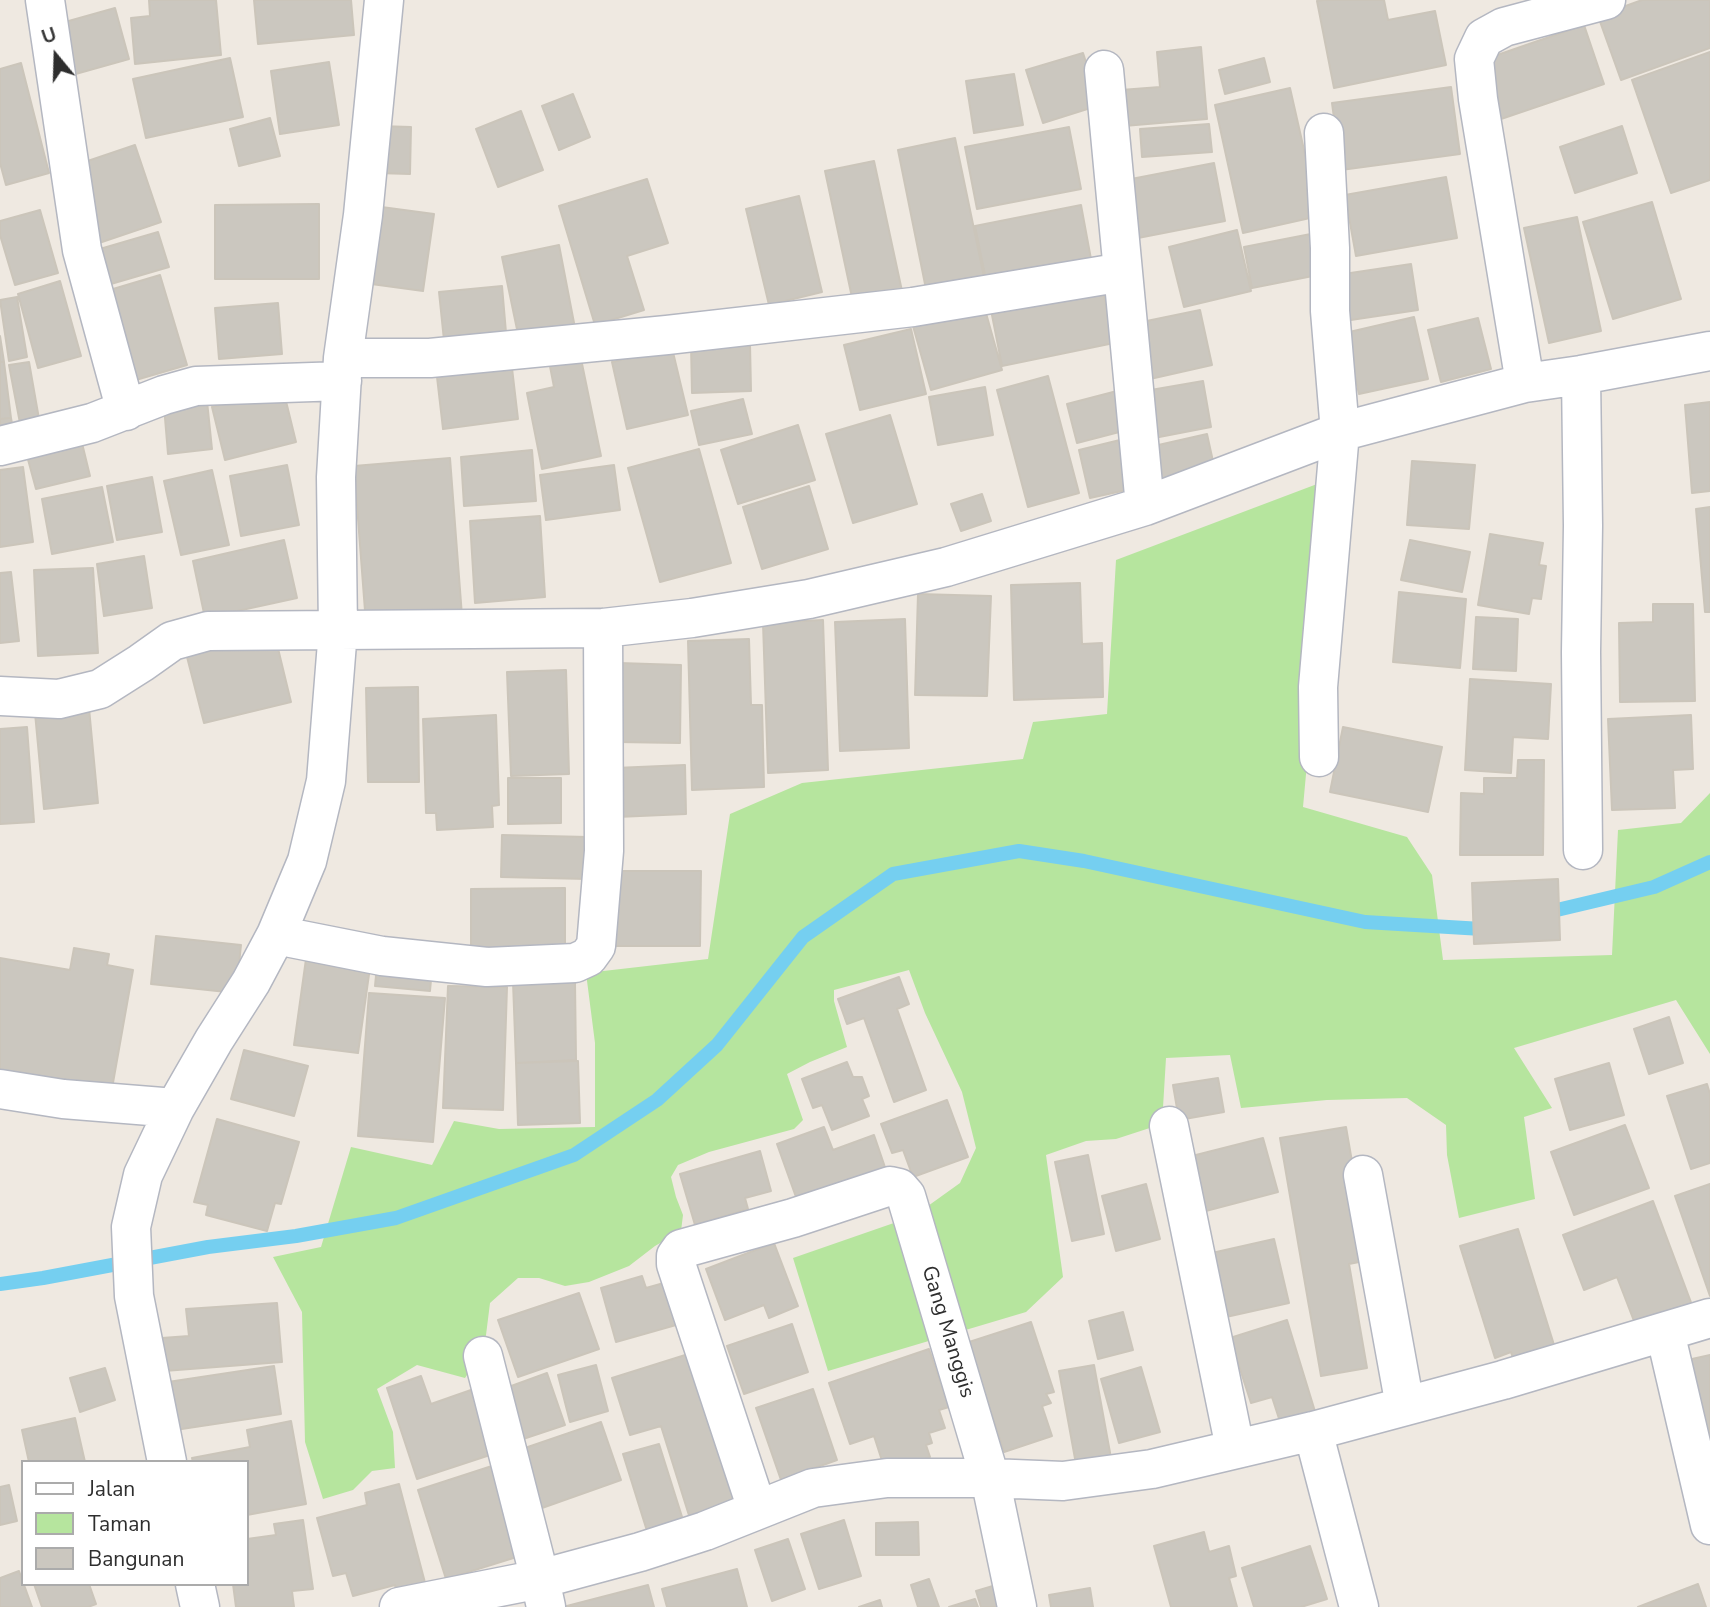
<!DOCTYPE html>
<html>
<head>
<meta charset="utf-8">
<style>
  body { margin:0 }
  #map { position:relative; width:1710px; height:1607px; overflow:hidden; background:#efe9e1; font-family:"Nunito Sans",sans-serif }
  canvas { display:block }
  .legend { position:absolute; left:21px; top:1460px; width:228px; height:126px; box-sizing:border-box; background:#fff; border:2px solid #ababab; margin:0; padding:9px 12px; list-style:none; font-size:21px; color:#2e2e2e }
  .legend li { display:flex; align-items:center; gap:14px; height:35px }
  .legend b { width:35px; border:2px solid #ababab }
  .north { position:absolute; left:21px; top:21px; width:70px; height:70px; -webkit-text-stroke:5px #fff; paint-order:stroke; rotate:341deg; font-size:19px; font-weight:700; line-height:28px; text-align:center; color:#2e2e2e }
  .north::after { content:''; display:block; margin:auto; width:24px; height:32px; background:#2e2e2e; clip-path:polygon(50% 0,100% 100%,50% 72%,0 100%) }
</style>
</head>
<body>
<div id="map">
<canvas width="1710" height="1607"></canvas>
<ul class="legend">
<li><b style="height:9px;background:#fff"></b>Jalan</li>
<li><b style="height:19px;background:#b6e59e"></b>Taman</li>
<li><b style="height:19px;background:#cbc7bf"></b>Bangunan</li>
</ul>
<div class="north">U</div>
</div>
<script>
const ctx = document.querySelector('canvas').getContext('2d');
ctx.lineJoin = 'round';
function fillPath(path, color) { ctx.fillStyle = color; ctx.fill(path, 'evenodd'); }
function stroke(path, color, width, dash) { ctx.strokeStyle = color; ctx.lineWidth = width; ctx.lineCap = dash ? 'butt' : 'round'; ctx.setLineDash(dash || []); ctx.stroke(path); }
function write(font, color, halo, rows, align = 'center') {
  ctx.font = font + ' "Nunito Sans",sans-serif'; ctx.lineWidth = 7; ctx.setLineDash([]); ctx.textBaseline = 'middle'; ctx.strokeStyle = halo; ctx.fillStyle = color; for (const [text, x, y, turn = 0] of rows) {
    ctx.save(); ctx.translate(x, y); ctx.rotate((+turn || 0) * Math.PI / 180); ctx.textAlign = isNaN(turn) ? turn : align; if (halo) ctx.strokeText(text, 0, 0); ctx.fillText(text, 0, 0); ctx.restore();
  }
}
fillPath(new Path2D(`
  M1333 478 1303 807 1407 837 1432 875 1443 960 1612 955 1618 830 1681 823 1710 793V1054L1676 1000 1514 1048 1552 1108 1524 1117 1535 1199 1459 1218 1447 1155 1446 1125 1407 1098 1327 1100 1241 1108 1230 1055 1166 1058 1162 1124 1116 1139 1086 1141 1046 1155 1063 1277 1026 1312 828 1371 793 1258 914 1216 960 1183 976 1148 962 1092 925 1013 909 970 834 990V1001L847 1047 810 1062 787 1074 803 1120 794 1129 709 1152 678 1165 671 1177 676 1197 683 1215 681 1231 655 1246 629 1266 589 1282 565 1286 539 1278H518L490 1303 486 1335 482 1352 465 1378 417 1365 377 1389 393 1432 395 1468 372 1471 353 1490 323 1499 305 1442 302 1312 273 1257 321 1247 351 1147 432 1165 454 1121 499 1129 595 1127V1043L586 973 708 959 730 814 802 783 1023 759 1033 722 1107 714 1116 560Z`), '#b6e59e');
stroke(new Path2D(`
  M1540 914 1654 887 1710 862
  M0 1284 43 1278 208 1247 296 1236 396 1218 574 1155 657 1100 717 1045 803 937 893 874 1019 851 1084 861 1365 922 1482 929 1490 927`), '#75cff0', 14);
const building = new Path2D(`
  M149 0H216L221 55 135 64 131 18 150 16Z
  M254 0H351L354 35 258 44Z
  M1323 0H1384L1388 20 1435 11 1446 65 1334 88 1317 1Z
  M1642 0H1710V48L1621 80 1598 16Z
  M115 8 129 59 72 75 58 24Z
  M1584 25 1604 84 1501 119 1480 61Z
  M1201 47 1207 119 1124 126 1121 90 1160 87 1157 52Z
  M1710 52V180L1671 193 1632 80Z
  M1083 53 1100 105 1043 123 1026 70Z
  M230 58 243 117 146 138 133 79Z
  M1264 58 1270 82 1225 94 1219 70Z
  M329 62 339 125 280 134 271 71Z
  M21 63 49 173 6 185 0 163V69Z
  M1014 74 1023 125 974 133 966 81Z
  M1451 87 1460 154 1341 170 1332 103Z
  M1290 88 1319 216 1243 233 1215 105Z
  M573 94 590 137 559 150 542 106Z
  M521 111 543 170 498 187 476 129Z
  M270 118 280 156 239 166 230 129Z
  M1209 124 1212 152 1142 157 1140 129Z
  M378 126 411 127 410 174 377 173Z
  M1622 126 1637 173 1575 193 1560 147Z
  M1069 127 1081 189 977 209 965 147Z
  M955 138 984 277 926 289 898 150Z
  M135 145 161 222 96 244 70 167Z
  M874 161 902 291 853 302 825 171Z
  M1214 163 1225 221 1138 238 1126 180Z
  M1446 177 1457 238 1356 256 1345 195Z
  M647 179 668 243 627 256 644 310 595 325 559 206Z
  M799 196 822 292 769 305 746 209Z
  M1652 202 1681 299 1613 319 1583 222Z
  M319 204V279H215V205Z
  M1081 205 1093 270 988 290 975 226Z
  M374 206 434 214 423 291 364 283Z
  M40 210 58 273 15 285 0 235V221Z
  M1577 217 1601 331 1549 343 1524 228Z
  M1237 230 1251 291 1184 307 1169 247Z
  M158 232 169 267 104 286 93 251Z
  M1321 232 1328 273 1252 288 1244 247Z
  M559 245 575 328 519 339 502 257Z
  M1411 264 1418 310 1344 321 1337 275Z
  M160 275 187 365 129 382 103 292Z
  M60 281 81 356 38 368 18 294Z
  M502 286 507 344 445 350 439 292Z
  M1102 286 1114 343 1002 366 991 310Z
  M17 297 27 357 9 361 0 300Z
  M278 303 282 354 219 359 215 308Z
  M984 306 1002 370 931 390 913 326Z
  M1200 310 1212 365 1150 379 1137 323Z
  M1414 317 1428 379 1359 394 1345 333Z
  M1478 318 1491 369 1441 382 1428 330Z
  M911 329 926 394 860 410 844 345Z
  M0 336 4 362H0Z
  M750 344 751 391 692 393 691 345Z
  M672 348 688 415 627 429 612 362Z
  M580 354 601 456 542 469 527 393 554 387 549 361Z
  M0 362H4L11 418 0 419Z
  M29 362 42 436 23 439 9 365Z
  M512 368 518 419 443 429 437 377Z
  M1048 376 1079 493 1028 507 997 390Z
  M1203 381 1211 427 1154 438 1145 391Z
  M985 387 993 435 938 445 929 397Z
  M283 389 296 442 225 460 212 407Z
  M1117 391 1127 430 1077 443 1067 404Z
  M743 399 752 434 699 445 691 411Z
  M207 401 212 449 168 454 164 406Z
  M1710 402V491L1692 493 1685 405Z
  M890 415 917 504 853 523 826 434Z
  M11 418 15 440 0 442V419Z
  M798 425 815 480 738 504 721 450Z
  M1207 434 1214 466 1162 479 1154 446Z
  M81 439 90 476 36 489 26 452Z
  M1120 440 1131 489 1090 498 1079 450Z
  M699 449 731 563 660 582 628 468Z
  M532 450 536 501 464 506 461 457Z
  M450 458 462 616 366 624 354 466Z
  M1412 461 1475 465 1469 529 1407 525Z
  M287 465 299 525 241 536 230 476Z
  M614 465 620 510 546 520 540 475Z
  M23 467 33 542 0 547V470Z
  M212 470 229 545 181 555 164 481Z
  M152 477 162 532 117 540 107 486Z
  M809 486 828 549 762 569 743 507Z
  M102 487 113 542 52 554 42 499Z
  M982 494 991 521 961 531 951 504Z
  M1710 507V612H1705L1696 509Z
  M540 516 545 597 475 603 470 521Z
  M1490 534 1543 543 1539 565 1546 566 1541 599 1532 598 1529 614 1478 605Z
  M284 540 297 598 205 618 193 561Z
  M1410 540 1470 552 1462 592 1401 580Z
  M144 556 152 608 104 616 97 564Z
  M93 568 98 653 38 656 34 570Z
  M11 572 19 641 0 643V573Z
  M1080 583 1082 644 1102 643 1103 697 1014 700 1011 585Z
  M1399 592 1466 599 1460 668 1393 662Z
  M918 594 991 596 987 696 915 695Z
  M1653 604H1693L1695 701 1620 702 1619 623 1653 622Z
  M1476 617 1518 619 1516 671 1473 669Z
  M905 619 909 748 840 751 835 622Z
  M823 620 828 770 768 773 763 623Z
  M274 632 291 702 204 723 186 653Z
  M749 639 751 705H762L764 787 692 790 688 641Z
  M619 663 681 665 680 743 618 742Z
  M566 670 569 774 511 776 507 672Z
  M1470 679 1551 684 1548 739 1513 737 1511 773 1465 770Z
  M418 687 419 782H368L366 688Z
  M89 708 98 803 44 809 35 713Z
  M496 715 499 805 492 806 493 827 437 830 436 813H426L423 719Z
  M1691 715 1693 769 1673 770 1675 808 1612 810 1608 719Z
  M27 727 34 822 0 824V729Z
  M1343 727 1442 747 1428 812 1330 792Z
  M1518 760H1544L1543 855H1460L1461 793 1484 794V778H1517Z
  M685 765 686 814 617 817 615 768Z
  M508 778H561V823L508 824Z
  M502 835 588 837 587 879 501 877Z
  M614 871H701L700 946H613Z
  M1558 879 1560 940 1474 944 1472 883Z
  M565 888V951H471V889Z
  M156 936 241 945 236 993 151 984Z
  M74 948 109 954 107 965 133 970 111 1094 0 1074V958L70 970Z
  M307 952 371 960 358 1053 294 1045Z
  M377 965 432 969 430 991 375 986Z
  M899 977 909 1004 897 1009 926 1090 894 1102 864 1018 847 1024 838 999Z
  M513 982H575L576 1060 516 1063Z
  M448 986 507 987 503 1110 443 1108Z
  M369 993 445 998 433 1142 358 1136Z
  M1669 1017 1683 1063 1649 1074 1634 1029Z
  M244 1050 308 1066 294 1116 231 1099Z
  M578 1061 580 1123 518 1125 516 1063Z
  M847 1062 853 1077H862L869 1096 862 1099 869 1116 832 1130 822 1105 813 1108 802 1079Z
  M1609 1063 1624 1115 1570 1130 1555 1079Z
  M1218 1078 1224 1112 1179 1120 1173 1085Z
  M1707 1084 1710 1094V1163L1691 1169 1667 1096Z
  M947 1100 968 1157 913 1177 903 1150 892 1153 881 1124Z
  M217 1119 299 1142 281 1204 275 1203 267 1231 206 1215 208 1205 194 1202Z
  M1625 1125 1649 1188 1574 1215 1551 1152Z
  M824 1127 833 1150 874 1135 889 1179 801 1211 777 1144Z
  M1346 1127 1369 1260 1349 1264 1367 1368 1321 1376 1280 1138Z
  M1263 1138 1278 1192 1202 1212 1188 1157Z
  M760 1151 771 1191 745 1198 748 1209 695 1225 680 1174Z
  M1088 1155 1104 1234 1072 1241 1055 1162Z
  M1146 1184 1160 1239 1116 1251 1102 1196Z
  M1710 1184V1296L1675 1196Z
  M1653 1201 1695 1313 1639 1334 1617 1277 1584 1290 1563 1235Z
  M1518 1229 1559 1361 1518 1374 1511 1352 1495 1358 1460 1246Z
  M1274 1239 1289 1303 1217 1319 1203 1255Z
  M774 1243 798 1306 769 1318 764 1305 725 1320 706 1269Z
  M642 1276 646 1288 671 1281 670 1305 676 1325 616 1342 601 1288Z
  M579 1293 599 1349 518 1377 498 1320Z
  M277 1303 282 1362 164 1371 162 1338 189 1336 186 1309Z
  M1123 1312 1133 1350 1098 1359 1089 1321Z
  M1287 1320 1317 1418 1282 1428 1272 1397 1251 1403 1230 1338Z
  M1031 1322 1054 1392 1046 1394 1051 1403 1042 1406 1052 1436 1004 1452 981 1382 963 1344Z
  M792 1324 808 1372 744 1394 727 1346Z
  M929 1349 949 1407 939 1410 945 1428 929 1433 932 1443 926 1445 930 1457 886 1473 874 1436 850 1444 829 1383Z
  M698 1351 748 1507 692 1525 661 1426 630 1435 612 1378Z
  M1710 1355V1473L1683 1361Z
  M596 1365 608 1411 570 1422 558 1375Z
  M1094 1365 1113 1469 1078 1475 1059 1371Z
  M274 1366 281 1414 175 1430 168 1382Z
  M1141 1367 1160 1432 1119 1443 1101 1379Z
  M105 1368 115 1400 80 1412 70 1378Z
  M547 1373 565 1425 520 1440 503 1389Z
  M421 1376 431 1404 471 1390 493 1454 417 1479 387 1388Z
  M813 1389 837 1460 781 1480 756 1408Z
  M75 1418 85 1462H29L22 1430Z
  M291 1421 306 1504 247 1515V1462H193L192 1458 250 1447 247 1430Z
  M601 1422 621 1480 542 1508 522 1449Z
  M659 1444 683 1520 647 1531 623 1454Z
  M495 1465 523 1555 446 1579 418 1490Z
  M399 1484 428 1594 399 1601 395 1585 353 1596 346 1573 333 1576 317 1518 367 1505 365 1493Z
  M9 1485 17 1521 0 1525V1487Z
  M303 1520 313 1589 292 1591 294 1607H236L233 1584H247V1539L276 1535 274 1524Z
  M844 1520 861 1576 819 1589 801 1534Z
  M918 1522 919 1555H876V1523Z
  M1204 1532 1209 1552 1229 1546 1236 1576 1229 1578 1237 1607H1171L1154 1546Z
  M788 1539 805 1589 772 1601 755 1550Z
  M1310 1546 1327 1599 1301 1607H1254L1242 1568Z
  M737 1569 747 1607H667L662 1589Z
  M19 1571 32 1607H0V1578Z
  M929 1579 939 1607H918L911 1585Z
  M1003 1583 1009 1607H981L976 1591Z
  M34 1584H89L96 1604 88 1607H42Z
  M1698 1584 1706 1607H1638Z
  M648 1585 654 1607H563Z
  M1090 1588 1093 1607H1051L1049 1595Z
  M975 1599 978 1607H949Z
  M880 1600 882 1607H859Z`);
fillPath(building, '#cbc7bf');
stroke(building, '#cbc5ba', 2);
const minor = new Path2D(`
  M45 0 82 250 126 411
  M1104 70 1123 272
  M343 358H430L667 335 913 307 1123 272 1145 506
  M1581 375 1583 526 1581 652 1583 850
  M1525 383 1478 99 1474 59 1484 38 1504 27 1606 0
  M0 446 92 423 164 395 196 386 342 381
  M0 696 59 699 100 689 141 663 172 641 208 631 603 628 692 618 809 599 946 567 1145 506 1340 432 1525 383 1581 375 1710 351
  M1319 757 1318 687 1340 432 1330 311V248L1324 133
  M276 935 382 956 487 967 575 963 588 957 596 946 604 851 603 628
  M0 1089 63 1099 175 1108
  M1169 1126 1235 1448
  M1363 1175 1405 1406
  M1665 1332 1710 1525
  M483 1356 540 1579 546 1607
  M1313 1431 1359 1607
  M167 1462 134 1296 131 1227 143 1175 175 1108 214 1040 251 982 276 935 307 861 326 781 338 630 336 477 343 358 363 215 384 0
  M757 1509 676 1264V1256L681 1249 793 1218 890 1186 899 1188 906 1196 990 1478 1017 1607
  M195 1584 200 1607
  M399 1607 540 1579 640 1552 705 1531 813 1488 887 1478H990L1063 1481 1152 1469 1313 1431 1503 1380 1710 1318`);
stroke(minor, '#b4b7c1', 41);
stroke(minor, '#fff', 38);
write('21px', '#2e2e2e', '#fff', [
  ["Gang Manggis",947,1332,73]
]);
</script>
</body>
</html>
